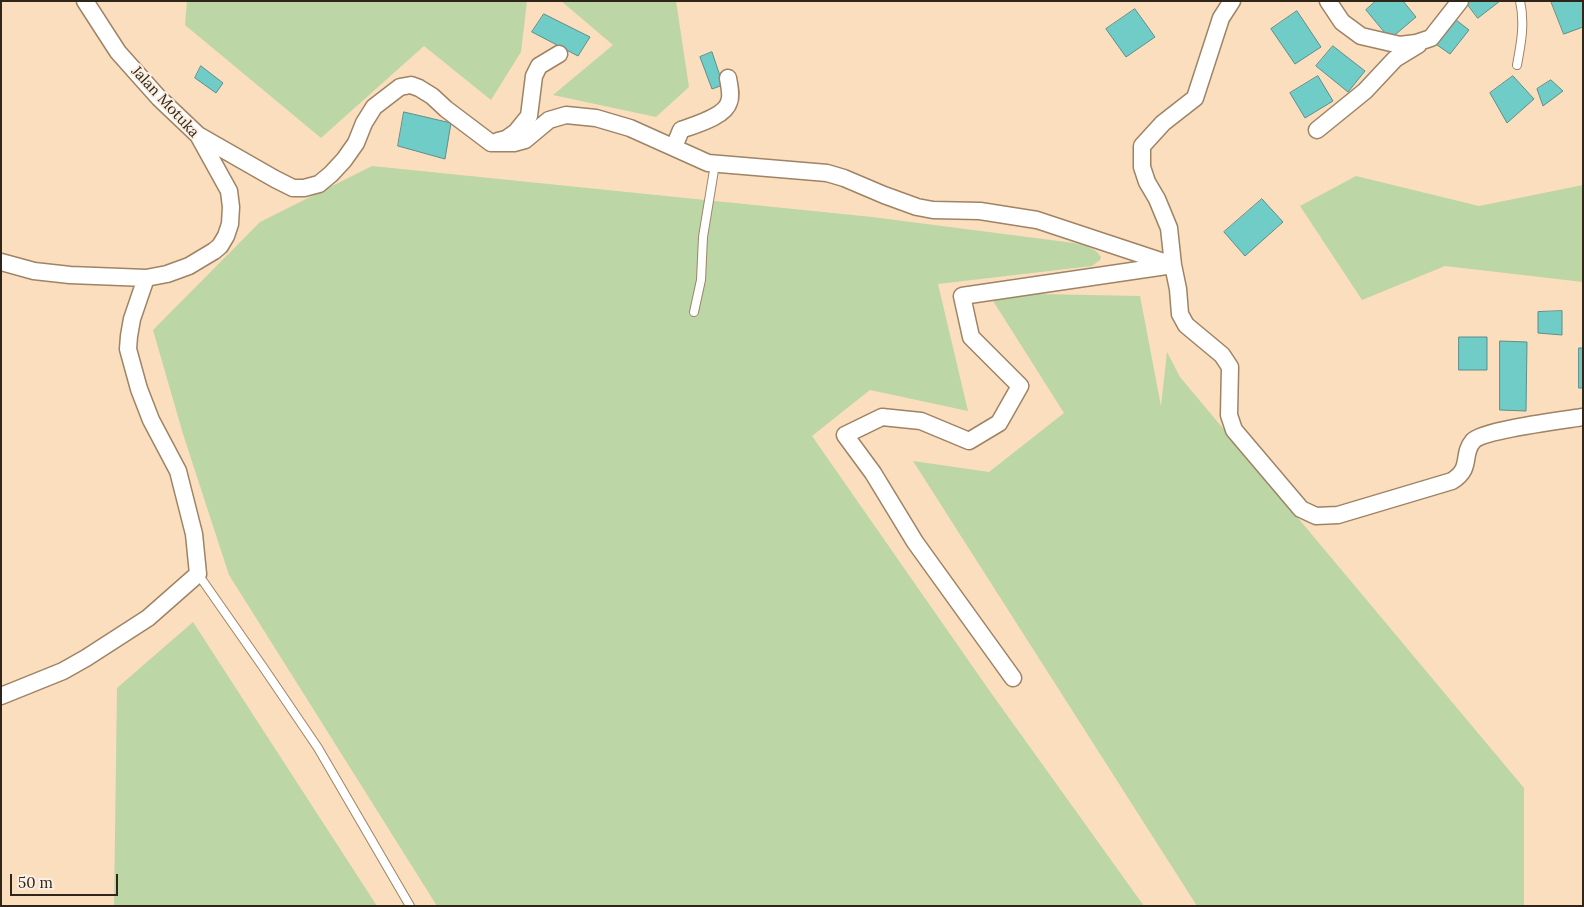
<!DOCTYPE html>
<html>
<head>
<meta charset="utf-8">
<style>
  body { margin:0 }
  #map { position:relative; width:1584px; height:907px; overflow:hidden; background:#fbdebe; font-family:Lora,serif }
  canvas { display:block }
  .frame { position:absolute; inset:0; border:2px solid #2f2518; pointer-events:none }
  .scale { position:absolute; left:10px; top:874px; width:108px; height:22px; box-sizing:border-box; border:2px solid #2f2518; border-top:0; padding-left:6px; font-size:15px; line-height:18px; white-space:nowrap; color:#2f2518; -webkit-text-stroke:4px #fbefe2; paint-order:stroke }
</style>
</head>
<body>
<div id="map">
<canvas width="1584" height="907"></canvas>
<div class="frame"></div>
<div class="scale">50 m</div>
</div>
<script>
const ctx = document.querySelector('canvas').getContext('2d');
ctx.lineJoin = 'round';
function fillPath(path, color) { ctx.fillStyle = color; ctx.fill(path, 'evenodd'); }
function stroke(path, color, width, dash) { ctx.strokeStyle = color; ctx.lineWidth = width; ctx.lineCap = dash ? 'butt' : 'round'; ctx.setLineDash(dash || []); ctx.stroke(path); }
function write(font, color, halo, rows, align = 'center') {
  ctx.font = font + ' Lora,serif'; ctx.lineWidth = 4; ctx.setLineDash([]); ctx.textBaseline = 'middle'; ctx.strokeStyle = halo; ctx.fillStyle = color; for (const [text, x, y, turn = 0] of rows) {
    ctx.save(); ctx.translate(x, y); ctx.rotate((+turn || 0) * Math.PI / 180); ctx.textAlign = isNaN(turn) ? turn : align; if (halo) ctx.strokeText(text, 0, 0); ctx.fillText(text, 0, 0); ctx.restore();
  }
}
fillPath(new Path2D(`
  M187 1H527L521 52 491 100 424 46 321 138 185 25Z
  M561 1H676L689 87 656 117 553 95 613 45Z
  M372 166 872 217 1074 243C1085 246 1095 247 1101 257L1100 260 1092 266 938 284 968 411 870 390 812 436 989 690 1144 906H437L229 575 183 434 153 330 260 222Z
  M1356 176 1479 206 1583 185V282L1445 266 1362 300 1300 206Z
  M988 293 1140 296 1161 406 1167 352 1180 377 1524 788V906H1197L913 461 989 472 1064 413Z
  M193 622 377 906H114L117 688Z`), '#bdd6a6');
const building = new Path2D(`
  M1376 1H1403L1416 17 1390 39 1366 10Z
  M1465 1H1500L1478 18Z
  M1551 1H1583V27L1564 34Z
  M1135 9 1155 37 1126 57 1106 29Z
  M1297 11 1321 47 1295 64 1271 29Z
  M1447 13 1469 30 1450 54 1427 38Z
  M544 14 590 37 578 56 532 32Z
  M1333 46 1365 71 1348 92 1316 66Z
  M712 52 723 85 712 89 700 57Z
  M201 66 223 83 216 93 195 78Z
  M1318 76 1333 101 1305 118 1290 93Z
  M1513 76 1534 99 1507 123 1490 93Z
  M1551 80 1563 91 1543 106 1537 89Z
  M404 112 451 123 445 159 398 146Z
  M1262 199 1283 222 1245 256 1224 232Z
  M1562 311V335L1538 333V312Z
  M1459 337H1487V370H1459Z
  M1500 341 1527 342 1526 411 1500 410Z
  M1579 348H1583V388H1579Z`);
fillPath(building, '#70ccc7');
stroke(building, '#5d8e8b', 1);
const service = new Path2D(`
  M1517 65C1521 44 1525 23 1520 1
  M694 312 701 280 703 237 715 164
  M198 574 263 667 318 748 410 906`);
const minor = new Path2D(`
  M1328 1 1342 22 1361 36 1400 45 1416 43 1431 38 1460 1
  M1317 130 1365 91 1395 59 1418 45
  M198 135 275 179 293 188H304L319 184 331 174 344 160 356 143 364 123 374 107 400 87 411 85 419 88 432 96 446 109 491 143H514L525 140 549 120 566 115 596 118 630 128 708 163 827 173 844 178 884 195 917 207 933 210 980 211 1037 220 1173 265 1178 289 1180 314 1186 325 1222 355 1230 367 1229 415 1234 430 1301 509 1316 516 1338 515 1452 481C1473 468 1461 455 1473 441 1483 430 1564 420 1583 417
  M498 141 506 139 516 132 529 116 534 76 539 66 559 54
  M674 147 681 130C694 125 725 117 729 102 732 95 729 85 728 78
  M1 262 34 271 70 275 146 278 167 274 189 266 214 251 220 246 226 236 230 224 231 207 229 191 198 135 159 98 118 52 85 1
  M1013 678 915 542 873 473 845 435 882 417 921 421 969 441 999 423 1020 386 971 337 962 296 1173 265 1169 228 1157 199 1147 182 1142 167V146L1163 123 1195 98 1221 18 1232 1
  M1 696 63 671 86 658 148 618 198 574 194 534 178 471 151 420 139 389 128 349 129 336 132 319 146 278`);
stroke(service, '#9e8365', 10);
stroke(minor, '#9e8365', 19);
stroke(service, '#fff', 8);
stroke(minor, '#fff', 16);
write('15px', '#2f2518', '#fbefe2', [
  ["Jalan Motuka",165,102,47]
]);
</script>
</body>
</html>
